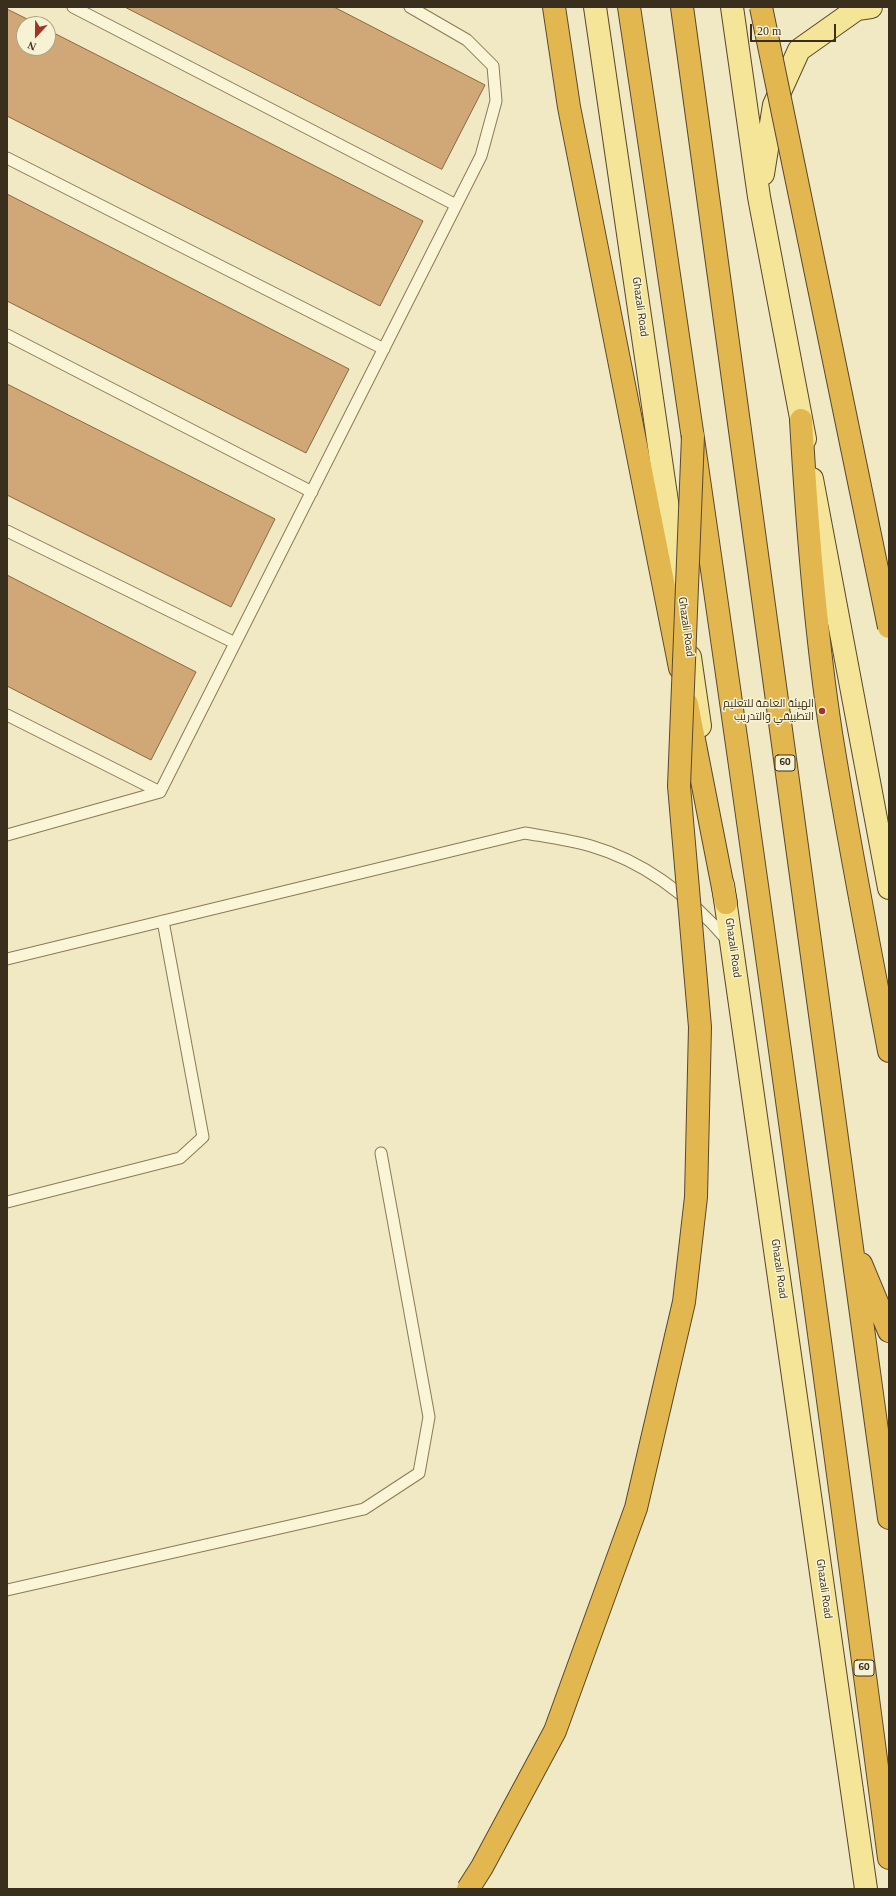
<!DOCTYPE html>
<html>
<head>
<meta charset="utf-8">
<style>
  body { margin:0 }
  #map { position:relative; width:896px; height:1896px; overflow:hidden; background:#f0e9c3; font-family:Georgia,serif }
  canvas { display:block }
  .frame { position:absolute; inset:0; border:8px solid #3a2f1d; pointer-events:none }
  .north { position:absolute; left:16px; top:16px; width:40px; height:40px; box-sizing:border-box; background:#f7f2d3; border:1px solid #aba48a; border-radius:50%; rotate:202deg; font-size:11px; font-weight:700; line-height:16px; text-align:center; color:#3a2f1d }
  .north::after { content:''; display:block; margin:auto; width:14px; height:18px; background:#9d3626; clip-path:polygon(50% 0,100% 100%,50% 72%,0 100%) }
  .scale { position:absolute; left:750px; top:24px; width:86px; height:18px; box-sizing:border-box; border:2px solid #3a2f1d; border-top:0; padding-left:5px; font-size:12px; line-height:14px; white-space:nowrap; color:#3a2f1d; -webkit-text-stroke:3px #f7f2d3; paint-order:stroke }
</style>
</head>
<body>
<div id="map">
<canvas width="896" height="1896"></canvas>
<div class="frame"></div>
<div class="north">N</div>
<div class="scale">20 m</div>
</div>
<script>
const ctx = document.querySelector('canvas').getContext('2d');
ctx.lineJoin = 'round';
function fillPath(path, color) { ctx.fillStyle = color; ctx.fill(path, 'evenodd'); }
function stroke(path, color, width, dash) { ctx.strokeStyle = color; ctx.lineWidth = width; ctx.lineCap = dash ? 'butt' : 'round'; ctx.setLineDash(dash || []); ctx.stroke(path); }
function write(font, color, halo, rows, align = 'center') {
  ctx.font = font + ' Georgia,Cairo,serif'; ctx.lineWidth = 3; ctx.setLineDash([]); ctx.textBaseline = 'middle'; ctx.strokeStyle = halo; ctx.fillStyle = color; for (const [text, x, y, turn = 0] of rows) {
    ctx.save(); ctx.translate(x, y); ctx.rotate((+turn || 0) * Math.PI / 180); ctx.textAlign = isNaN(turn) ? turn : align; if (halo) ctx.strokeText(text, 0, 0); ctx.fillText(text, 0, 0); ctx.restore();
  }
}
const building = new Path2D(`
  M125 7H334L485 85 442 169Z
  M7 9 37 24H24V48H48V30L423 221 380 306 7 116Z
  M7 194 349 369 306 453 7 301Z
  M7 384 275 519 231 607 7 495Z
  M7 575 196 672 151 760 7 686Z`);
fillPath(building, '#d0a877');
stroke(building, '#8b673d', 1);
const service = new Path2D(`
  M73 7 456 205
  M7 158 384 349
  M7 335 312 492
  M7 531 235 643
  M7 715 160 792
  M7 835 160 792 481 156 496 101 493 66 467 40 410 7
  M7 959 525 833C548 837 570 840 591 846 646 862 692 899 728 941
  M7 1202 180 1158 203 1137 163 921
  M7 1590 364 1509 419 1473 429 1417 381 1153`);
const primary = new Path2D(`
  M595 7 681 598
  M732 7 759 197 805 439
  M763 174 774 105 799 50 857 9 871 7
  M812 479 889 888
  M690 657 700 726
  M723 885 866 1889`);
const motorway = new Path2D(`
  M554 7 569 107 680 668
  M629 7C722 623 808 1240 889 1858
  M682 7 889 1518
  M801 420C807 524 815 629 831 733 848 839 869 945 889 1051
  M687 704 726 903
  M861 1264 889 1331`);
stroke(service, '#8b7a59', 13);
stroke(primary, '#59472d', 24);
stroke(motorway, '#59472d', 24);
stroke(service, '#faf5d6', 11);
stroke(primary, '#f5e599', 22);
stroke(motorway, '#e3b750', 22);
const motorwayBridge = new Path2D(`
  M761 7 889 627
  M468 1889 482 1867 555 1731 636 1508 684 1302 696 1197 700 1027 679 786 693 436`);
stroke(motorwayBridge, '#59472d', 24, []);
stroke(motorwayBridge, '#e3b750', 22);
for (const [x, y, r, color] of [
  [822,711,4,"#9d3626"]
]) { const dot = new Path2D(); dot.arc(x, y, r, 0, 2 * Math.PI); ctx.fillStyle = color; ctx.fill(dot); stroke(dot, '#f7f2d3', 1.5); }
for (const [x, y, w] of [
  [785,763,20],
  [864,1668,20]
]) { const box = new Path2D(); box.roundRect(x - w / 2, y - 8, w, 16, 3); ctx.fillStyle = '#f7f2d3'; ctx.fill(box); stroke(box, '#3a2f1d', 1); }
write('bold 10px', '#3a2f1d', null, [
  ["60",785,763],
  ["60",864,1668]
]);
write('11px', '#3a2f1d', '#f7f2d3', [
  ["Ghazali Road",639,307,82],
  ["Ghazali Road",685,627,82],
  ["Ghazali Road",732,948,82],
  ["Ghazali Road",778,1269,82],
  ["Ghazali Road",823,1589,82]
]);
write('11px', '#3a2f1d', '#f7f2d3', [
  ["الهيئة العامة للتعليم",814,705],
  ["التطبيقي والتدريب",814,718]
], 'right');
</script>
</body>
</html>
